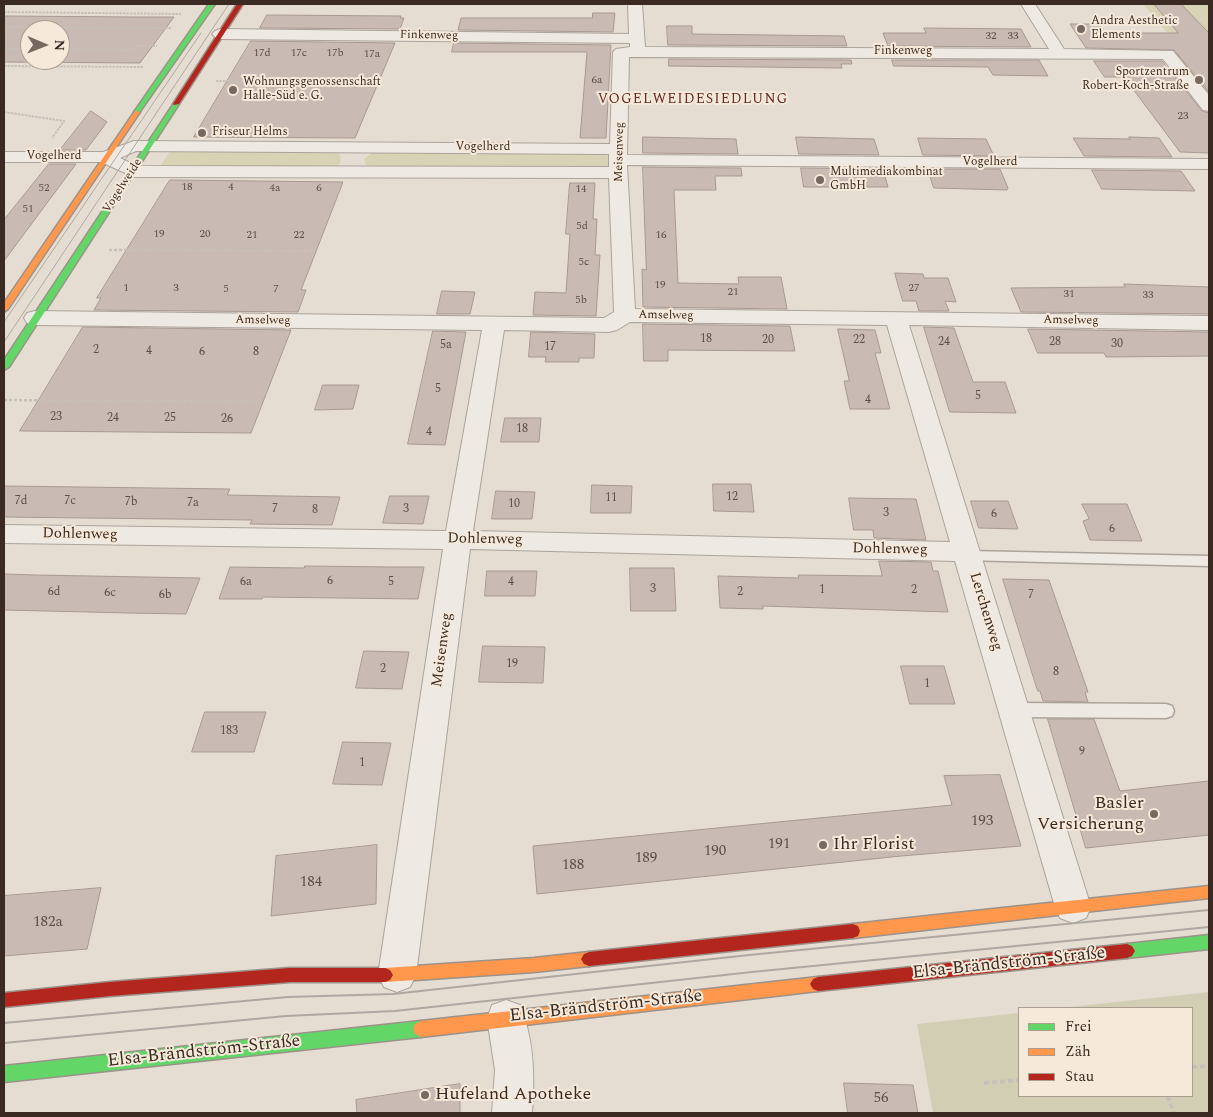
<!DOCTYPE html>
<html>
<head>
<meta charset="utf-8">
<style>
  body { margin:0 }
  #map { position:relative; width:1213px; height:1117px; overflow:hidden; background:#e6ddd2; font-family:Spectral,serif }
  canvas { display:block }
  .frame { position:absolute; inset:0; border:5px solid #3b2a22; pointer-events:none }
  .legend { position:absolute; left:1018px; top:1007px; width:175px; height:90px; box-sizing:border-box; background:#f5e9da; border:1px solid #ab9d90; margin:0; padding:6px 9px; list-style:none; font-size:15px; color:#3b2a22 }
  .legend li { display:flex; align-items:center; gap:10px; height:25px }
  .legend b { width:25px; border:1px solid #ab9d90 }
  .north { position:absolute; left:20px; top:20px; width:50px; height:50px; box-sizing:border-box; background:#f5e9da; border:1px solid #ab9d90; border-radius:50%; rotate:91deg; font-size:14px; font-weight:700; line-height:20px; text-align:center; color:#3b2a22 }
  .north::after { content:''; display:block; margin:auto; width:18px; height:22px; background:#776960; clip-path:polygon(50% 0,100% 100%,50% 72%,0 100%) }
</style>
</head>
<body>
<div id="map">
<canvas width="1213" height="1117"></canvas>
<div class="frame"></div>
<ul class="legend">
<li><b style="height:6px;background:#63d668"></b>Frei</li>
<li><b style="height:6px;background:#ff974d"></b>Zäh</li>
<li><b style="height:6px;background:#b3261e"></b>Stau</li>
</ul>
<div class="north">N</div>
</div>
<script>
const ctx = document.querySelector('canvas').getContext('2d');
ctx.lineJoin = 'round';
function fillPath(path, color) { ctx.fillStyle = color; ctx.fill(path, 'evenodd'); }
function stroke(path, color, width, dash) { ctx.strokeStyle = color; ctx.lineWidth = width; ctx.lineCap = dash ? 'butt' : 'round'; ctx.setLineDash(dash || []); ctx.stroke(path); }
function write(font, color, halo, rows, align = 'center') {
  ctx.font = font + ' Spectral,serif'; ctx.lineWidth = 4; ctx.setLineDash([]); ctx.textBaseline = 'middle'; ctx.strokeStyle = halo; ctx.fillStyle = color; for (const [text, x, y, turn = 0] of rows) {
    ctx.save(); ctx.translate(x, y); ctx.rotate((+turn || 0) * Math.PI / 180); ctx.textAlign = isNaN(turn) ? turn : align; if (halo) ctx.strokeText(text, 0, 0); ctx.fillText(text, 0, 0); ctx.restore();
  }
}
fillPath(new Path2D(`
  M1143 4H1209V106L1167 54H1185Z
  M171 150 336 151 340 155 341 162 335 168H159Z
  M373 152 605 153 609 158 610 163 602 171 371 169 366 165 364 159Z`), '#d8d3b5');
fillPath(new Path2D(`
  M1209 992V1113H933L917 1024 1019 1013V1096H1192V1008H1060Z`), '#d2ceb4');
const building = new Path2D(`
  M1154 4H1181L1209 33V92L1174 50 1086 48 1070 24H1099L1104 33H1178Z
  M593 13H615L613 32 458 30 461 18H592Z
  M267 15 401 16 400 18H404L400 29 260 28Z
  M4 16 135 17H174L140 63 4 62ZM30 30H60V60H30Z
  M667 26H692V34L844 36 847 46 668 45Z
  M924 28 1021 29 1031 47 888 46 883 33H926Z
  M251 41 395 43 355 138 194 137Z
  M454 43 611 45 606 138H580L587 52H452Z
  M669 59 851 60 852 64H841L842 68 669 66Z
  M892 60H1039L1048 76 993 75 988 67 894 66Z
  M1094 61H1162L1202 111 1209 113V153L1180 152 1124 77H1105Z
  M91 111 107 122 86 150H60Z
  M643 137 736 139 738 154 643 153Z
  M796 137 874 139 879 155 799 154Z
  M1129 137 1159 138 1172 157 1084 156 1073 138 1130 139Z
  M918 138 986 139 994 156 923 155Z
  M49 164H76L4 261V220Z
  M643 167 741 168 742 176H715L716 190H674L678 283 739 284 738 277H781L787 309 643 307 642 269 646 270Z
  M801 168 883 169 888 187H804Z
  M928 169H1000L1008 188 1007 190 934 188Z
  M1092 170 1181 171 1195 191 1102 189Z
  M170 180 343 182 301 290H306L298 312 94 310 101 298H97Z
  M570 183H595L593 219H597L595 255H600L596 316 533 315 535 292 566 293 570 234H566Z
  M895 273 923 274 924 278H948L956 302 945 301 949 311H919L916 301H903Z
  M1124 284 1209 287V314L1021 312 1011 288 1125 287Z
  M442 291 475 292 470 314H437Z
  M643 324 790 326 795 351 668 350V361H644Z
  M83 327 291 330 251 433 20 431Z
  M924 327 954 328 973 382H1005L1016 413 950 412Z
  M838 329 875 330 881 353H875L890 409H850L844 381H849Z
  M1028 329 1209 332V356L1106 357 1104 353H1038Z
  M433 331 466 332 445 445 408 444Z
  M531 332 595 334 594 358H579V362H545L546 357H529Z
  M323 385H359L353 409 315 410Z
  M505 418H541L539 442H501Z
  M713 484H751L754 512 714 511Z
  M592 485 632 486 631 513H591Z
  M4 486 230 489 227 495 340 497 332 525 250 524 252 520 4 517Z
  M496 491 535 492 532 519H492Z
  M390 496H429L423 524 383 523Z
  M849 498 916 499 926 540 874 538 873 530H854Z
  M971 501H1008L1018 529 979 528Z
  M1082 504H1127L1142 541 1090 540 1083 521 1089 519Z
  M879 561 931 562 933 571H938L948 612 763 606V609L720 608 718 576 799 578 798 575 882 576Z
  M305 566 391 567H424L418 599 263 597 262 599H219L230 567 304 568Z
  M630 568H674L676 611H631Z
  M487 571H537L535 596H485Z
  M4 574 36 575 200 578 186 614 129 613 4 610Z
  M1003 579 1049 580 1088 692H1085L1088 702 1043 701 1040 691H1038Z
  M483 646 545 647 543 683 479 682Z
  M364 651 409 652 402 689 356 688Z
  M901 666H944L955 704H910Z
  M205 712H266L254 752H192Z
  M1048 719H1094L1120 791 1209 781V835L1086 848Z
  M343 742 391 743 382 785 333 784Z
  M1000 775 1021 846 901 856 537 894 533 846 952 805 944 776Z
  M377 845 376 904 271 916 276 856Z
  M101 888 87 949 4 956V896Z
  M844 1083 913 1085 918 1113H848Z
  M460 1084V1113H357L356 1100Z`);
fillPath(building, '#c9bbb3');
stroke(building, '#a79991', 1);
const lane = new Path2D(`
  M968 551 1209 556V566L963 560 961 556 963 552Z
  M1014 703 1166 704 1172 706 1174 711 1172 716 1166 718 1014 717 1008 715 1006 710 1008 705Z`);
const street = new Path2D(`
  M628 4H642L645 47 1049 49 1021 4H1035L1064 49 1173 51 1209 95V111L1203 110 1163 59 629 57 627 155 1209 159V169L627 165 635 309 1209 316V330L909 325 1091 907 1086 918 1073 923 1060 918 1055 907 955 561 470 549 416 975 410 987 397 992 384 987 378 975 443 549 4 543V525L446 531 482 330 35 325 27 323 24 318 27 313 35 311 604 318 614 312 609 178 134 177 101 162H4V152H103L134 141 610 144 613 52 616 49 630 47V43L220 39 215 37 212 34 215 31 220 29 629 34ZM136 151 609 154V167L137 166 120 158ZM630 322 887 325 950 542 473 531 504 330 609 332 617 330Z
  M506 1000 520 1005C534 1039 535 1077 532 1113H492L495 1070 487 1018 492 1005Z`);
const fast = new Path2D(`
  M209 4H215L139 113H135L134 112Z
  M174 103 179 104 9 367 4 370V360Z
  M1209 935V949L1127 958 1122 956 1119 951 1122 946 1127 944Z
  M421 1021 427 1024 429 1029 427 1034 421 1037 4 1082V1066Z`);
const slow = new Path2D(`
  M135 111 140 112 8 309 4 312V303Z
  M1209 886V898L853 938 848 936 846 931 848 926 853 924Z
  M589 952 594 954 597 959 594 964 589 966 534 972 385 982 380 980 377 975 380 970 385 968 534 958Z
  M818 977 823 979 826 984 823 989 818 991 421 1037 415 1034 413 1029 415 1024 421 1021Z`);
const jam = new Path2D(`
  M237 4H243L179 104 174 105 173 104Z
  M853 924 858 926 860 931 858 936 853 938 589 966 584 964 581 959 584 954 589 952Z
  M1127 944 1132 946 1135 951 1132 956 1127 958 818 991 813 989 810 984 813 979 818 977Z
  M290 968H385L390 970 393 975 390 980 385 982H290L110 996 4 1007V993L110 982Z`);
stroke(lane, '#aca39a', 3);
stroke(street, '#aca39a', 2);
stroke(fast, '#9b928a', 3);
stroke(slow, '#9b928a', 3);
stroke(jam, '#9b928a', 3);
stroke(new Path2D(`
  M4 12 181 14
  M4 27 171 28
  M4 49H30
  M60 49 134 50 137 46H157
  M4 66 143 67
  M216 81 378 83
  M4 112 64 121 52 138`), '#c7c0ba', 2, [2.5, 1]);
stroke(new Path2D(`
  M109 250 315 251
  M4 400 255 402`), '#c7c0ba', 2.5, [3, 2]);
stroke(new Path2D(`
  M1192 1067 1209 1066
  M984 1083 1019 1080
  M1168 1096 1174 1113`), '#c7c0ba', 4, [5, 3]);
fillPath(lane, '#eee9e3');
fillPath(street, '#eee9e3');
fillPath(fast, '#63d668');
fillPath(slow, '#ff974d');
fillPath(jam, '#b3261e');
stroke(new Path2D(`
  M4 322 201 33
  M4 342 229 4`), '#aea8a2', 1);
stroke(new Path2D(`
  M4 1023 288 997 393 994 749 955 1209 910
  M4 1043 286 1016 395 1011 752 972 1209 927`), '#aea8a2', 2);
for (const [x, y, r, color] of [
  [1081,29,5,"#776960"],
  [1199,80,5,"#776960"],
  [233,90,5,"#776960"],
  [202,133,5,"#776960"],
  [820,180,5,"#776960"],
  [1154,814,5,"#776960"],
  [823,845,5,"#776960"],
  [425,1095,5,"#776960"]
]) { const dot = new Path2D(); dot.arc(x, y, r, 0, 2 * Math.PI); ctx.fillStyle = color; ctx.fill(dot); stroke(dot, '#f5e9da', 2); }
write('11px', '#5e4e46', null, [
  ["32",991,37],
  ["33",1013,37],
  ["17d",262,54],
  ["17c",299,54],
  ["17b",335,54],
  ["17a",372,55],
  ["6a",597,81],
  ["23",1183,117],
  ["18",187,188],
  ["4",231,188],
  ["52",44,189],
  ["4a",275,189],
  ["6",319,189],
  ["14",581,190],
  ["51",28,210],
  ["5d",582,227],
  ["19",159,235],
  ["20",205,235],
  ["21",252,236],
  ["22",299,236],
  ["16",661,236],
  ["5c",584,263],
  ["19",660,286],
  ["1",126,289],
  ["3",176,289],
  ["27",914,289],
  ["5",226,290],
  ["7",276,290],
  ["21",733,293],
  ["31",1069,295],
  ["33",1148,296],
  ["5b",581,301]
]);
write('12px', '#3b2a22', '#f5e9da', [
  ["Andra Aesthetic",1091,22],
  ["Elements",1091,36],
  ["Sportzentrum",1189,73,"right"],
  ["Robert-Koch-Straße",1189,87,"right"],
  ["Wohnungsgenossenschaft",243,83],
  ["Halle-Süd e. G.",243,97],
  ["Friseur Helms",212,133],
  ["Multimediakombinat",830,173],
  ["GmbH",830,187]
], 'left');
write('12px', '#3b2a22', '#f5e9da', [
  ["Finkenweg",429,36,1],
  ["Finkenweg",903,52],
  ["Vogelherd",483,148],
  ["Meisenweg",620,152,-89],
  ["Vogelherd",54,157],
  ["Vogelherd",990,163],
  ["Vogelweide",123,186,-57],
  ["Amselweg",666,316,1],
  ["Amselweg",263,321,1],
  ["Amselweg",1071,321,1]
]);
write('12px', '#5e4e46', null, [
  ["18",706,340],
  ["20",768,341],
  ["22",859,341],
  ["24",944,343],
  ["28",1055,343],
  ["30",1117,345],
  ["5a",446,346],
  ["17",550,348],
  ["2",96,351],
  ["4",149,352],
  ["6",202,353],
  ["8",256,353],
  ["5",438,390],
  ["5",978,397],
  ["4",868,401],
  ["23",56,418],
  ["24",113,419],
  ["25",170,419],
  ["26",227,420],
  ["18",522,430],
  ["4",429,433],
  ["12",732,498],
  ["11",611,499],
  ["7d",21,502],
  ["7c",70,502],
  ["7b",131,503],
  ["7a",193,504],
  ["10",514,505],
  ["7",275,510],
  ["3",406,510],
  ["8",315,511],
  ["3",886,514],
  ["6",994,515],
  ["6",1112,530],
  ["6",330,582],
  ["6a",246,583],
  ["5",391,583],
  ["4",511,583],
  ["3",653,590],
  ["1",822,591],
  ["2",914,591],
  ["6d",54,593],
  ["2",740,593],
  ["6c",110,594],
  ["6b",165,596],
  ["7",1031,596],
  ["19",512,665],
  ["2",383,670],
  ["8",1056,673],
  ["1",927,685],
  ["183",229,732],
  ["9",1082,753],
  ["1",362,764]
]);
ctx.letterSpacing = '1px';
write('14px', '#672722', '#f5e9da', [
  ["VOGELWEIDESIEDLUNG",693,100]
]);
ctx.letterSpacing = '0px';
write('15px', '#3b2a22', '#f5e9da', [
  ["Dohlenweg",80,535,1],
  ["Dohlenweg",485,540,1],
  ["Dohlenweg",890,550,1],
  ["Lerchenweg",985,612,73],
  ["Meisenweg",443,650,-82]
]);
write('15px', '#5e4e46', null, [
  ["193",982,822],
  ["191",779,845],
  ["190",715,852],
  ["189",646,859],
  ["188",573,866],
  ["184",311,883],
  ["182a",48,923],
  ["56",881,1099]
]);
write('18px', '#3b2a22', '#f5e9da', [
  ["Basler",1144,804,"right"],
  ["Versicherung",1144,825,"right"],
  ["Ihr Florist",833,845],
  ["Hufeland Apotheke",435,1095]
], 'left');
write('18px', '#3b2a22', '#f5e9da', [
  ["Elsa-Brändström-Straße",1009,964,-6],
  ["Elsa-Brändström-Straße",606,1007,-6],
  ["Elsa-Brändström-Straße",204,1052,-6]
]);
</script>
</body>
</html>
